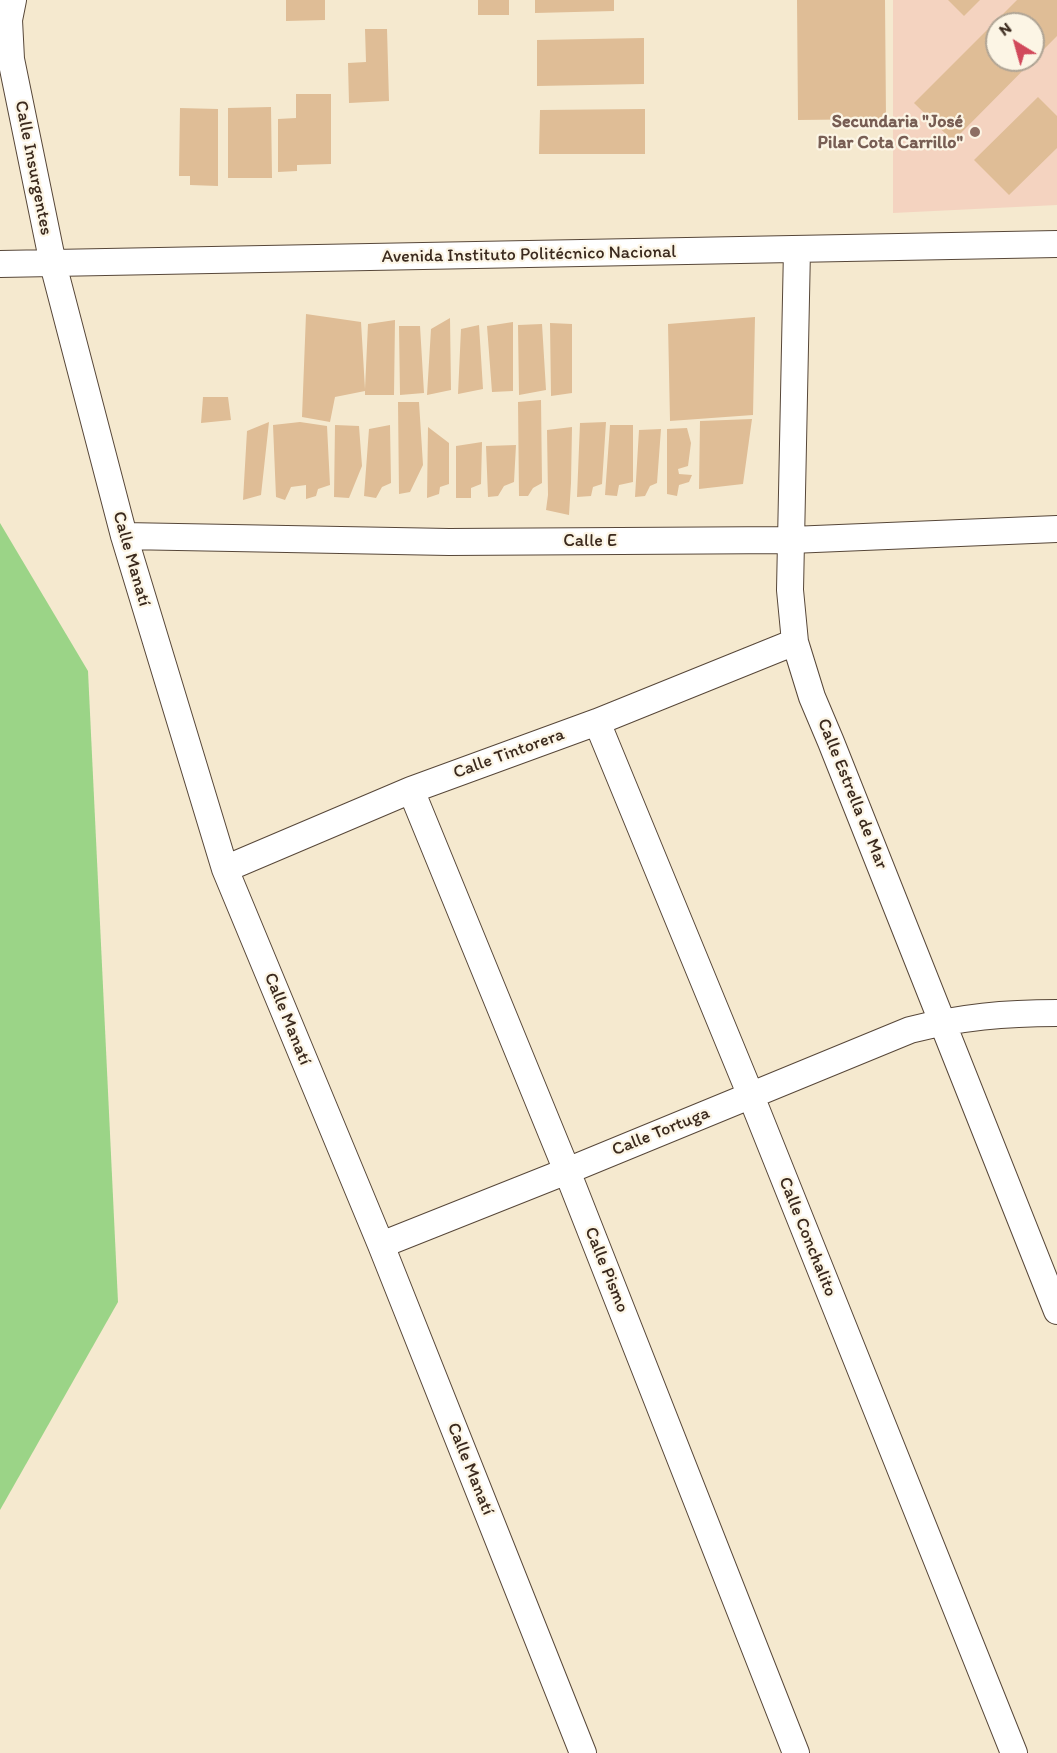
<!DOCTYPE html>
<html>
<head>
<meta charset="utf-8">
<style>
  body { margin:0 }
  #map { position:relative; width:1057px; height:1753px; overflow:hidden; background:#f5e9cf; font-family:Itim,sans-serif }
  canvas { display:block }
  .north { position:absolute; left:985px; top:12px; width:60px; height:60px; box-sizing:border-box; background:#fcf5e5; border:2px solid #afa495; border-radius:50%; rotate:323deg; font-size:16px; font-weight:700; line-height:24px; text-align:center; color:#3b2a1e }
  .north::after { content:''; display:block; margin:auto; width:21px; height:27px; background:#d1495b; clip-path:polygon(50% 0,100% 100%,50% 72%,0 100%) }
</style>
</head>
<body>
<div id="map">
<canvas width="1057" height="1753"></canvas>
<div class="north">N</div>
</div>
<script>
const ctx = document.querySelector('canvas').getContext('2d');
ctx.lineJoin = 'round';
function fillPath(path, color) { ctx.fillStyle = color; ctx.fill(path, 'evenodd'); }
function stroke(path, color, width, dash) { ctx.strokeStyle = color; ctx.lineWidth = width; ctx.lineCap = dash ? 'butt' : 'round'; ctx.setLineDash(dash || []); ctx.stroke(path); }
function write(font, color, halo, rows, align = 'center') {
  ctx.font = font + ' Itim,sans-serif'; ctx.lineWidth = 4.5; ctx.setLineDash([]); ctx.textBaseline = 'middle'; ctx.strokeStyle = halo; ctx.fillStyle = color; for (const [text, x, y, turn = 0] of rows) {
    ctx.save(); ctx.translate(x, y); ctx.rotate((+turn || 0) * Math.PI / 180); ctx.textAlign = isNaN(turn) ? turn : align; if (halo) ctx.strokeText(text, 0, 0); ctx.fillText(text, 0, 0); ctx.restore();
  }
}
fillPath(new Path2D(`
  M893 0H1057V205L893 213ZM997 24H1033V60H997Z`), '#f4d3c0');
fillPath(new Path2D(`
  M0 523 88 671 118 1302 0 1510Z`), '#9bd487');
fillPath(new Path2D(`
  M286 0H325V20L286 21Z
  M478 0H509V15H478Z
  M535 0H614V11L535 13Z
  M797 0H885L886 119 798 120Z
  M948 0H980L964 16Z
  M1017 0H1057V36L953 141 914 103ZM997 24H1033V60H997Z
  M365 29H387L389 101 349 103 348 63 366 62Z
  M644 38V84L537 86V40Z
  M296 94H331V164L297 165V171L278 172V119L296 118Z
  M1038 97 1057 116V148L1009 195 974 160Z
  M271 107 272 178H228V108Z
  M180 108 218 109V186L190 185V176H179Z
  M645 109V154H539L540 110Z
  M306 314 361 322 365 389 368 324 395 320 394 395H365V391L335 397 330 422 302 417Z
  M755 317 753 415 670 421 668 324Z
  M450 318 451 390 427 395 431 329Z
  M513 322V391L492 392 487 326Z
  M550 323 572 324V393L551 396Z
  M542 324 546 390 519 395 518 325Z
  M479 325 483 389 458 394 461 329Z
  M399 326H420L424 393 400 395Z
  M203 397H228L231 420 201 423Z
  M541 400 542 483 533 488 528 496H519L518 402Z
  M398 402H419L423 465 410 492 399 494Z
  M752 419 743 484 699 489 700 421Z
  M269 422 261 495 243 500 247 431Z
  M300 422 327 426 330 485 318 489 316 496 306 499V485L291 487 285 500 276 497 273 425Z
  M606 422 602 484 593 487 591 496 577 497 580 423Z
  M335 425 359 426 362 466 349 498 334 497Z
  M390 425 391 483 382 487 376 498 364 496 369 429Z
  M610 425H633V482L619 485 617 496 605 495Z
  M428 427 449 443V484L440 487 439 494 427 498Z
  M572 427 571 483 569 515 546 510 548 495 547 430Z
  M687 428 691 443 688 466 678 469 679 474 692 475 689 482 679 485 677 496 667 494V429Z
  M661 429 657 483 650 486 645 496 635 497 639 430Z
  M482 442 481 484 471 488V498H456V446Z
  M516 445 514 482 504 486 498 496 488 497 486 446Z`), '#dfbd96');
const street = new Path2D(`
  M13 0 9 20 11 59 53 264 124 536 225 869 381 1245 583 1753
  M797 249 790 590 795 642 812 697 831 742 1057 1311
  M0 264 1057 244
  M124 536 449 542 791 540 1057 529
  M597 722 751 1096 1014 1753
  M411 790 567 1171 796 1753
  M225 869 411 790 597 722 795 642
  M381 1245 567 1171 910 1030C961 1017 1005 1013 1057 1013`);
stroke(street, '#574739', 28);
stroke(street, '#fff', 26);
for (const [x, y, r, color] of [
  [975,132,6,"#8d6e63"]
]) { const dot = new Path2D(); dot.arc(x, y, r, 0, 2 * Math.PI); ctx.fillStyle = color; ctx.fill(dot); stroke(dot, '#fcf5e5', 2); }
write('bold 18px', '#785e54', '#fcf5e5', [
  ["Secundaria \"José",963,122],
  ["Pilar Cota Carrillo\"",963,143]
], 'right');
write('18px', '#3b2a1e', '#fcf5e5', [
  ["Calle Insurgentes",33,168,79],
  ["Avenida Instituto Politécnico Nacional",529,255,-1],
  ["Calle E",590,541],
  ["Calle Manatí",131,559,74],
  ["Calle Tintorera",509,754,-20],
  ["Calle Estrella de Mar",852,794,68],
  ["Calle Manatí",287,1019,68],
  ["Calle Tortuga",661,1132,-22],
  ["Calle Conchalito",807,1237,68],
  ["Calle Pismo",606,1270,68],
  ["Calle Manatí",470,1469,68]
]);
</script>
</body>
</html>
